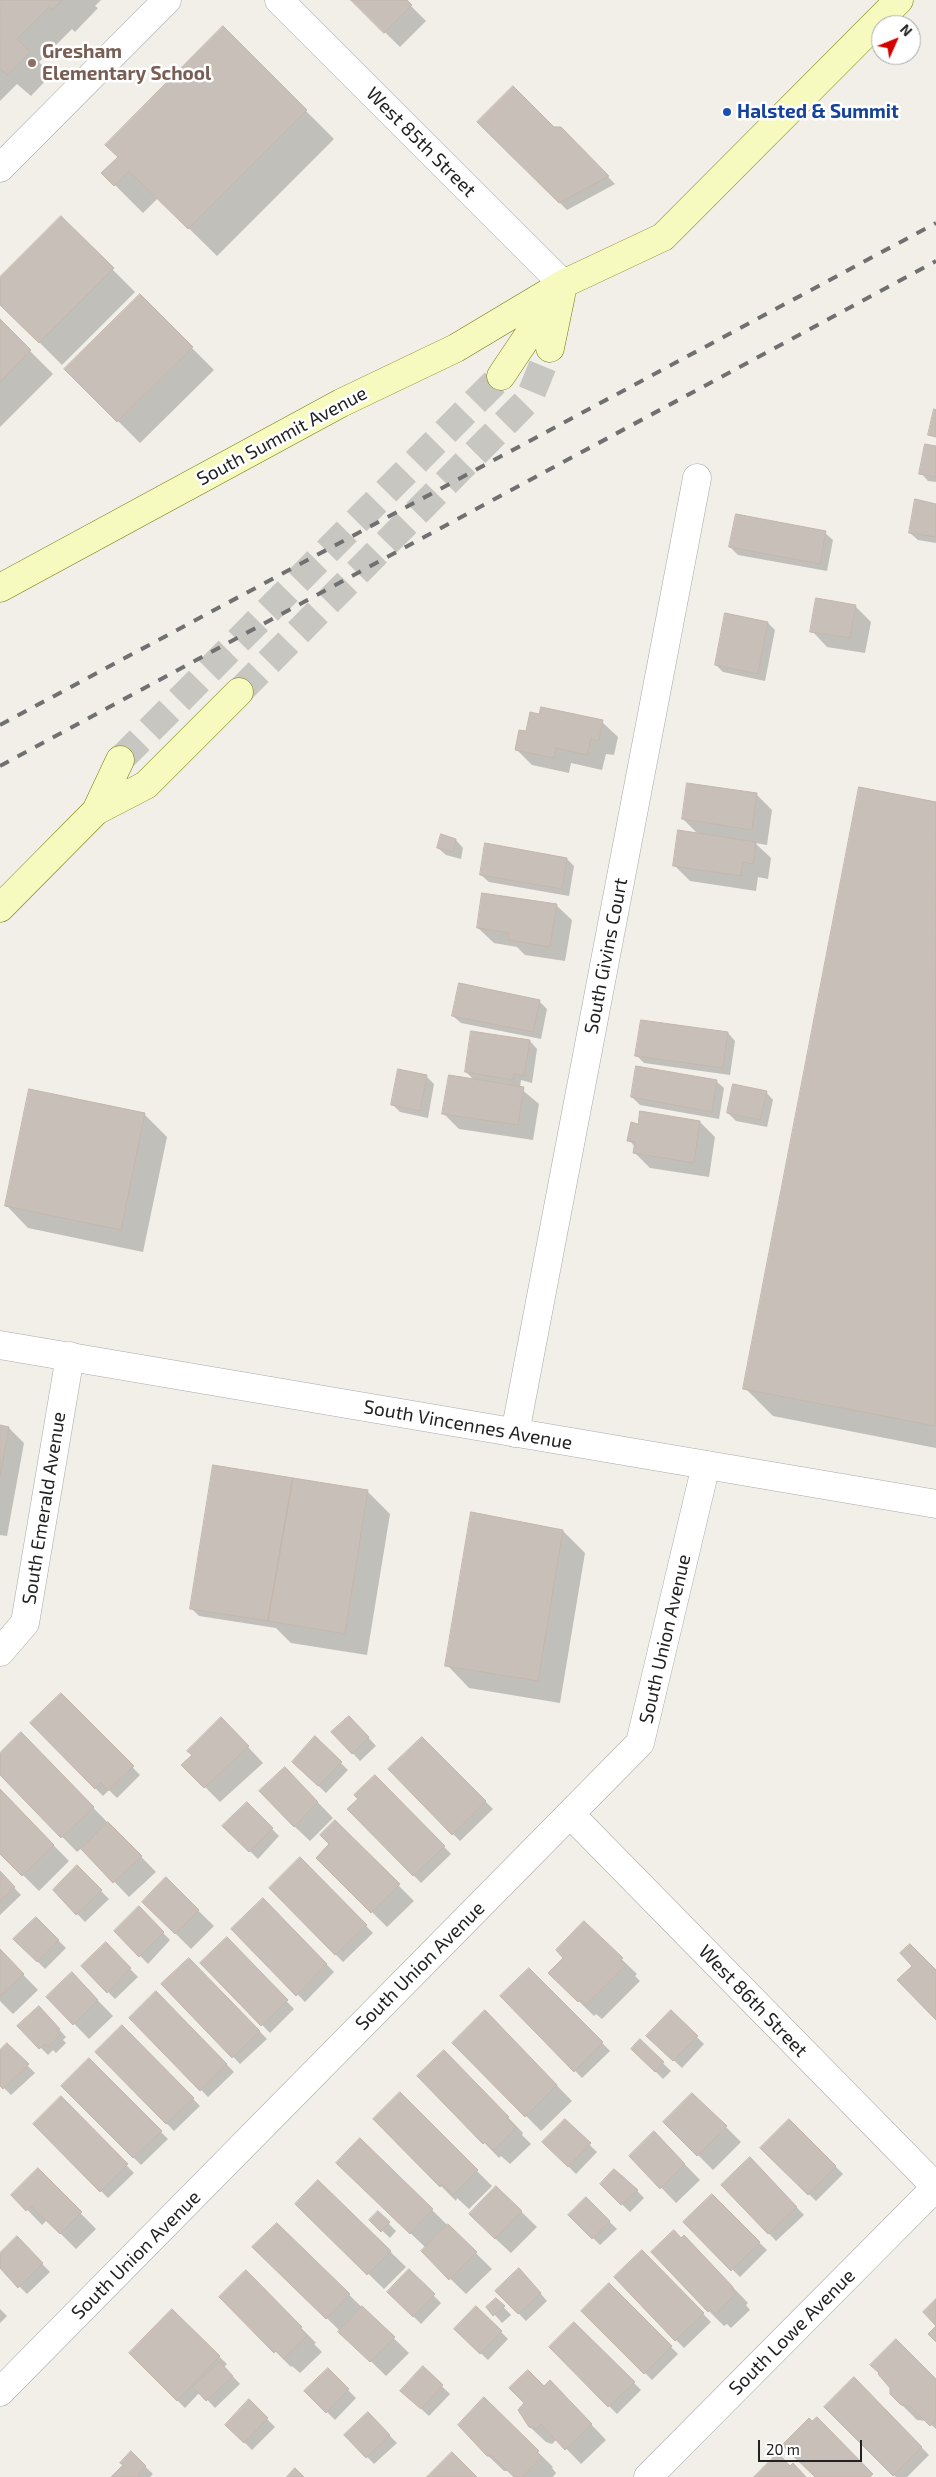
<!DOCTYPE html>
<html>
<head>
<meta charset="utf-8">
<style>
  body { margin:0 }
  #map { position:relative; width:936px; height:2477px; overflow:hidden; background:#f2efe9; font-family:"Exo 2",sans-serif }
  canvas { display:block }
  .north { position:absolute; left:871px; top:15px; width:50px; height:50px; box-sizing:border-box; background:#fff; border:1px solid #a7a7a7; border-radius:50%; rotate:46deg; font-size:14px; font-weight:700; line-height:20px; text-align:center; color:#222 }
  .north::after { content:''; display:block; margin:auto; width:18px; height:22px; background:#d40000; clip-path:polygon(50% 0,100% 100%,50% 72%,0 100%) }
  .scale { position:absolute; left:758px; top:2440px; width:104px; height:22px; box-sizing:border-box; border:2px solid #222; border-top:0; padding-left:6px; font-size:15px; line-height:18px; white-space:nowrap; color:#222; -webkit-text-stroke:4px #fff; paint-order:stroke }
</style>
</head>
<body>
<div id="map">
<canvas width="936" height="2477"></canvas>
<div class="north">N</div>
<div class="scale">20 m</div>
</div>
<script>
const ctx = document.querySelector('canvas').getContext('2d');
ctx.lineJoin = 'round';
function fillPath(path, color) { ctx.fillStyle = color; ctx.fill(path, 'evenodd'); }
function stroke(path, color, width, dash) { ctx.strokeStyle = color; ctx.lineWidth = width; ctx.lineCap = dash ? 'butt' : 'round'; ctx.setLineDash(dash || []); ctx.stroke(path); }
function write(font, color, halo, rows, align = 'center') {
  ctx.font = font + ' "Exo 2",sans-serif'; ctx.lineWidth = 5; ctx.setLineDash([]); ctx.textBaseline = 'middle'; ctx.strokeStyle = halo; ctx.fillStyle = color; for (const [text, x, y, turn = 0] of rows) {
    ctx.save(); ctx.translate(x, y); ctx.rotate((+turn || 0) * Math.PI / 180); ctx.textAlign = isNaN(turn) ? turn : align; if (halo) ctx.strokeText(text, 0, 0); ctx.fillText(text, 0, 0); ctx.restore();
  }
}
fillPath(new Path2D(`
  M0 0H101L95 6 98 8 75 32 72 29 39 62 51 75 31 96 17 84 0 101Z
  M352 0H405L426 21 400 47Z
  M223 28 334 139 217 256 158 198 143 213 103 173 119 157Z
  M479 122 561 128 615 184 567 210Z
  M61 218 135 292 62 365 0 303V279Z
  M140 296 214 370 140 443 66 369Z
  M0 321 53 374 0 427Z
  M936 447V482L928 481 921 473Z
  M936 505V543L918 540 910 533Z
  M825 533 833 540 827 571 738 555 730 547Z
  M855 606 871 622 865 653 827 647 812 631Z
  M768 623 775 630 765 681 723 672 716 665Z
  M602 722 618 737 614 755 606 754 602 770 571 763 569 773 532 765 516 749 527 733Z
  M860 788 936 803V1448L773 1416 745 1388Z
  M756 794 772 810 767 845 755 843 771 858 768 879 758 877 756 891 690 881 675 866 699 835 683 819Z
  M441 836 456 840 463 848 461 859 446 855 438 848Z
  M567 859 574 866 569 896 489 882 481 875Z
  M556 905 572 920 565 961 525 955 517 947 494 943 478 928Z
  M539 1001 547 1009 541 1039 461 1023 453 1016Z
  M728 1033 735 1041 730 1075 644 1063 636 1055Z
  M530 1041 537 1049 532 1083 521 1080 520 1088 539 1104 533 1140 459 1129 443 1113 475 1081 466 1072Z
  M426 1076 434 1084 428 1118 400 1112 393 1105Z
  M716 1081 724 1088 719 1119 640 1105 632 1097Z
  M766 1092 773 1100 767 1127 736 1121 728 1113Z
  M144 1114 167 1137 143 1252 28 1228 6 1205Z
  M700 1122 715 1137 709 1177 650 1168 634 1152 635 1147 629 1140 639 1125Z
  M0 1426 9 1428 24 1443 7 1536 0 1535Z
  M367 1491 390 1514 367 1655 291 1643 276 1628 199 1616 191 1608Z
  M563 1531 585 1553 560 1703 469 1688 447 1665Z
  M61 1695 140 1775 117 1798 109 1790 103 1796 32 1724Z
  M357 1725 376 1746 360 1761 333 1732Z
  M21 1734 156 1872 129 1897 82 1848 77 1852 0 1773V1755Z
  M236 1734 263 1763 220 1802 183 1765Z
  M315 1738 348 1770 326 1793 293 1762Z
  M422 1738 493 1809 460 1841 390 1770Z
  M375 1777 451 1854 421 1883 349 1809Z
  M300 1784 333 1818 310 1841 294 1826Z
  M0 1791 69 1861 39 1891 0 1852Z
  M247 1804 279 1836 258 1859 224 1826Z
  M335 1822 414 1901 387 1927 318 1858 331 1844Z
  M300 1859 373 1933 343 1962 271 1888Z
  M77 1867 109 1899 85 1922 54 1890Z
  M0 1873 21 1895 0 1915Z
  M166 1879 214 1926 191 1949 144 1902Z
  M263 1900 334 1972 305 2002 233 1929Z
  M139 1908 170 1940 148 1964 116 1931Z
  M36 1918 66 1948 45 1969 15 1939Z
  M584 1923 637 1974 635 1976 640 1981 602 2019 596 2014 594 2016 550 1973 565 1958Z
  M227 1939 294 2009 270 2033 202 1963Z
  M106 1944 138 1977 115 1999 82 1966Z
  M0 1951 38 1990 13 2014 0 2001Z
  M189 1960 267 2039 240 2064 163 1984Z
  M529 1969 610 2051 582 2078 502 1996Z
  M72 1974 113 2016 89 2039 48 1997Z
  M156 1993 234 2072 208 2097 131 2018Z
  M485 2012 572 2101 541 2131 454 2043Z
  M671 2012 704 2044 682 2068 648 2036Z
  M46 2015 66 2037 63 2040 66 2043 56 2053 53 2050 48 2055 19 2026Z
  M122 2027 200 2106 174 2131 97 2052Z
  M640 2041 671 2071 663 2079 633 2049Z
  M7 2045 35 2073 11 2095 0 2084V2051Z
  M89 2060 168 2139 141 2165 62 2086Z
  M460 2067 523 2133 522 2135 531 2144 510 2164 501 2156 499 2158 419 2076Z
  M400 2094 492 2186 469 2209 457 2198 456 2201 374 2119Z
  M61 2098 134 2173 108 2198 34 2124Z
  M789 2120 843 2174 816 2201 762 2148Z
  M565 2121 597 2152 576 2174 544 2142Z
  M665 2122 726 2127 741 2142 713 2170Z
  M360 2139 492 2269 466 2294 422 2251 426 2248 353 2178Z
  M669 2148 700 2180 676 2203 631 2156Z
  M750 2159 804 2215 776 2241 723 2185Z
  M38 2170 96 2229 76 2249 47 2220 42 2225 13 2195Z
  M622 2175 644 2198 630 2212 601 2184Z
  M318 2181 406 2267 384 2289 297 2204Z
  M496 2187 537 2227 511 2253 486 2230Z
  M712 2196 767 2250 740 2277 685 2222Z
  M586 2199 617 2229 600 2245 570 2215Z
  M378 2213 396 2231 390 2238 371 2220Z
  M277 2225 409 2353 386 2376 254 2247Z
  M17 2238 50 2272 27 2294 0 2267V2255Z
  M681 2239 699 2252 748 2303 746 2305 750 2310 731 2328 727 2324 724 2326 709 2311Z
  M642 2251 711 2322 684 2348 615 2278Z
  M409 2271 441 2303 421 2324 389 2292Z
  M246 2272 316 2343 314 2344 322 2352 300 2373 292 2366 291 2367 221 2297Z
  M526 2277 547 2301 526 2321 497 2291Z
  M609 2285 678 2354 652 2380 583 2311Z
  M496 2299 511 2315 502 2323 488 2307Z
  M476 2307 508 2339 488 2360 455 2329Z
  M0 2309 7 2316 0 2323Z
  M172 2311 227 2364 224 2367 240 2384 215 2408 200 2392 185 2408 130 2353Z
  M574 2323 641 2390 617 2414 550 2347Z
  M423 2368 450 2394 429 2416 409 2398Z
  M328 2370 356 2398 335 2420 306 2391Z
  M880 2373 936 2380V2429L927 2421 917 2420 891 2394V2387Z
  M854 2379 929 2455 907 2477H896L826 2407Z
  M544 2387 565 2397 606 2440 581 2464 557 2439 552 2444 546 2442 530 2427Z
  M484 2399 553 2467 552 2468 556 2473 553 2477H515L509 2471H504L481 2449Z
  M249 2401 275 2427 252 2450 227 2425Z
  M368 2414 397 2443 374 2464 346 2435Z
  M131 2453 153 2474 150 2477H113L124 2466Z`), '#0003');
const building = new Path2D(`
  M0 0H62L52 10 49 7 17 39 30 52 8 75 0 69Z
  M351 0H407L412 5 384 33Z
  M223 26 307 110 188 229 129 171 114 186 101 173 118 157 105 145Z
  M513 86 554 127H561L609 176 559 203 477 122Z
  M61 216 114 268 39 343 0 305V277Z
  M140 294 193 347 117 422 64 369Z
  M0 319 31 350 0 382Z
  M934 409 936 410V437L928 435Z
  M925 444 936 446V477L919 474Z
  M915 499 936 504V537L909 533Z
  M736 514 826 531 820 564 729 547Z
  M816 598 856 605 850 638 810 632Z
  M725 613 768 622 758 674 715 665Z
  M541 707 603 720 599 741 591 739 587 755 556 748 554 758 515 750 519 730 526 731 530 712 539 714Z
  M687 783 757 793 752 830 682 819Z
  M859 787 936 802 935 1426 743 1389Z
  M678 830 756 842 753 864 743 862 741 876 673 866Z
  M441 834 456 839 453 852 437 848Z
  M485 843 567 858 562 889 480 875Z
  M482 893 557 904 550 947 508 940 509 933 477 928Z
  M459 983 540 1000 533 1032 452 1016Z
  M641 1020 728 1032 723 1068 635 1056Z
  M471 1031 530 1040 524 1076 514 1074 513 1080 465 1072Z
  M636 1066 717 1080 712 1112 631 1097Z
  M398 1069 427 1075 420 1111 391 1105Z
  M449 1075 524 1087 518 1125 442 1114Z
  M733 1084 767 1091 760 1120 727 1113Z
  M29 1089 145 1113 121 1230 5 1206Z
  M640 1111 700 1121 694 1163 633 1153 635 1142 627 1141 631 1122 638 1124Z
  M0 1425 9 1427 0 1477Z
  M213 1465 293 1478 268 1621 190 1609Z
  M293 1478 368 1490 345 1634 268 1621Z
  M471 1512 563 1530 538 1681 445 1666Z
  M61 1693 134 1766 108 1791 101 1783 95 1789 30 1723Z
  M349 1716 369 1737 352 1754 331 1732Z
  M221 1717 249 1746 204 1788 181 1765 192 1755 187 1751Z
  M21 1732 94 1807 61 1838 0 1775V1753Z
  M315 1736 342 1762 318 1786 292 1762Z
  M422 1737 486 1801 452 1835 388 1769Z
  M285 1767 318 1802 294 1827 259 1791Z
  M375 1775 445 1846 413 1876 347 1809 358 1799 354 1795Z
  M0 1789 54 1845 22 1876 0 1854Z
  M247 1802 273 1828 249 1852 222 1826Z
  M335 1820 400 1884 371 1913 316 1858 329 1844 320 1835Z
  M108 1822 142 1856 113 1883 81 1849Z
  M300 1857 367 1925 335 1955 269 1888Z
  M77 1865 102 1890 76 1915 53 1890Z
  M0 1871 15 1887 0 1901Z
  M166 1877 199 1910 175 1934 142 1902Z
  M263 1898 327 1964 296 1996 231 1929Z
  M139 1906 164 1932 139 1957 114 1931Z
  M36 1917 59 1940 37 1962 13 1939Z
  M584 1921 623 1958 620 1960 626 1965 586 2005 580 2000 578 2002 548 1973 563 1958 556 1950Z
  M227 1937 288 2000 261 2026 200 1963Z
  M106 1942 131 1968 107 1993 81 1966Z
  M910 1944 936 1970V2020L897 1980 912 1966 900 1953Z
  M0 1949 24 1974 0 1996Z
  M189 1958 260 2031 232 2058 161 1984Z
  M529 1968 603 2042 574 2072 500 1996Z
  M72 1972 98 2000 73 2025 46 1997Z
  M156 1991 227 2064 200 2091 129 2018Z
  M39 2006 60 2029 57 2031 60 2035 48 2047 45 2044 39 2049 17 2026Z
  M485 2010 557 2085 525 2117 452 2043Z
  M671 2010 698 2036 673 2061 646 2036Z
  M122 2025 194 2098 166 2124 95 2052Z
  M640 2039 664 2062 655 2072 631 2049Z
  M7 2043 29 2064 3 2089 0 2086V2050Z
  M444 2050 509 2117 507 2118 516 2128 494 2150 485 2142 483 2144 417 2076Z
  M89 2058 162 2131 133 2158 61 2086Z
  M400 2092 478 2170 453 2195 442 2184 440 2187 373 2119Z
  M692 2093 727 2126 697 2156 663 2122Z
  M61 2096 128 2164 100 2192 33 2124Z
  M565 2119 591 2143 568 2167 542 2142Z
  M789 2119 836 2166 808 2195 760 2148Z
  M654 2131 685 2164 660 2189 629 2156Z
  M360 2138 433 2209 410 2234 336 2163Z
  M750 2157 797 2207 768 2234 721 2185Z
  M38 2168 82 2212 60 2234 31 2206 26 2211 11 2195Z
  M614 2169 638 2190 621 2205 600 2184Z
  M318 2180 391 2251 367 2275 295 2204Z
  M496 2186 522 2211 495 2239 469 2214Z
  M712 2194 760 2242 731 2271 683 2222Z
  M586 2197 610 2221 592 2239 568 2215Z
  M378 2211 390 2222 381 2232 369 2220Z
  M277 2223 350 2294 326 2319 252 2247Z
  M448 2224 477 2252 449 2280 421 2251Z
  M674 2230 681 2238 684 2235 733 2287 732 2289 736 2294 715 2314 711 2309 708 2312 651 2252Z
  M17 2236 43 2263 18 2288 0 2268V2253Z
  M642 2250 704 2313 675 2341 614 2277Z
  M519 2268 541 2293 518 2314 495 2291Z
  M409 2269 435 2294 413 2317 387 2292Z
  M246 2270 302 2327 300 2328 307 2336 284 2359 276 2351 274 2353 219 2297Z
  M609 2283 672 2346 644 2374 581 2311Z
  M496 2298 505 2306 493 2316 486 2307Z
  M936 2299V2342L928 2334 936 2326 923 2312Z
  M362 2306 395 2337 370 2362 338 2332Z
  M476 2306 502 2331 480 2354 454 2329Z
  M172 2309 220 2356 177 2401 129 2353Z
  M574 2322 635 2382 608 2407 549 2347Z
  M896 2339 936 2379V2420L930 2426 910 2406 901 2405 890 2394V2388L878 2374 879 2373 870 2365Z
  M220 2362 233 2376 206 2401 193 2387Z
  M423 2366 443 2385 421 2409 400 2391Z
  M328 2368 349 2389 326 2413 304 2391Z
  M528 2370 544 2386 550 2380 592 2424 565 2450 541 2424 537 2429 529 2427 518 2410 524 2403 509 2388Z
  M854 2377 922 2447 893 2476 824 2407Z
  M484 2397 539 2451 537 2452 542 2457 522 2477H514L492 2456H487L458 2425Z
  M249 2399 268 2418 244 2443 225 2425Z
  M368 2412 390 2435 366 2458 344 2435Z
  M817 2417 873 2474 870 2477H815L782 2445 809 2418 812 2421Z
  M131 2451 146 2466 138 2475 140 2477H111L123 2465 120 2463Z
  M452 2452 477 2477H427Z
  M778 2453 790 2466 793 2463 806 2477H754Z
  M295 2468 304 2477H287Z`);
fillPath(building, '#c7bfb8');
stroke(building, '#c4b6ab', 1);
stroke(new Path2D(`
  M239 692 529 399 550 348
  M120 760 501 376`), '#c8c6c1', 28, [28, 14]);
const minor = new Path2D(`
  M279 0 563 284
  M0 168 167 0
  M515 1433 697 478
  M0 1652 25 1623 70 1356
  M570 1814 936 2187
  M0 2392 640 1743 706 1465
  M648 2477 936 2187`);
const tertiary = new Path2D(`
  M0 1345 936 1504`);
const secondary = new Path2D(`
  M550 348 561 295
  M501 376 558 291
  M0 588 341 403 456 348 563 284 663 237 899 0
  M96 811 146 785 239 692
  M0 908 96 811 120 760`);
stroke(minor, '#a9a9a9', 29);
stroke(tertiary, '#a9a9a9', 29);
stroke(secondary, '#707d05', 29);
stroke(minor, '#fff', 28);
stroke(tertiary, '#fff', 28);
stroke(secondary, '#f7fabf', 28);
stroke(new Path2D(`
  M0 725 936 223
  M0 766 936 261`), '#707070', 4, [10, 10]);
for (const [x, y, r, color] of [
  [32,63,5,"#8d6e63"],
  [727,112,5,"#1a4fb4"]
]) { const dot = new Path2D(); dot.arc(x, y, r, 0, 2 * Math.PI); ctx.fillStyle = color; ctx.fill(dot); stroke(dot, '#fff', 2); }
write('bold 19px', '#785e54', '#fff', [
  ["Gresham",42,52],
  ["Elementary School",42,74]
], 'left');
write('bold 19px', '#164399', '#fff', [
  ["Halsted & Summit",737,112]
], 'left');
write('19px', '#222', '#fff', [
  ["West 85th Street",421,142,45],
  ["South Summit Avenue",282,436,-28],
  ["South Givins Court",606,956,-79],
  ["South Vincennes Avenue",468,1425,10],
  ["South Emerald Avenue",44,1508,-81],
  ["South Union Avenue",665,1639,-77],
  ["South Union Avenue",420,1966,-45],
  ["West 86th Street",753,2001,46],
  ["South Union Avenue",136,2255,-45],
  ["South Lowe Avenue",792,2332,-45]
]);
</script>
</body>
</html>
